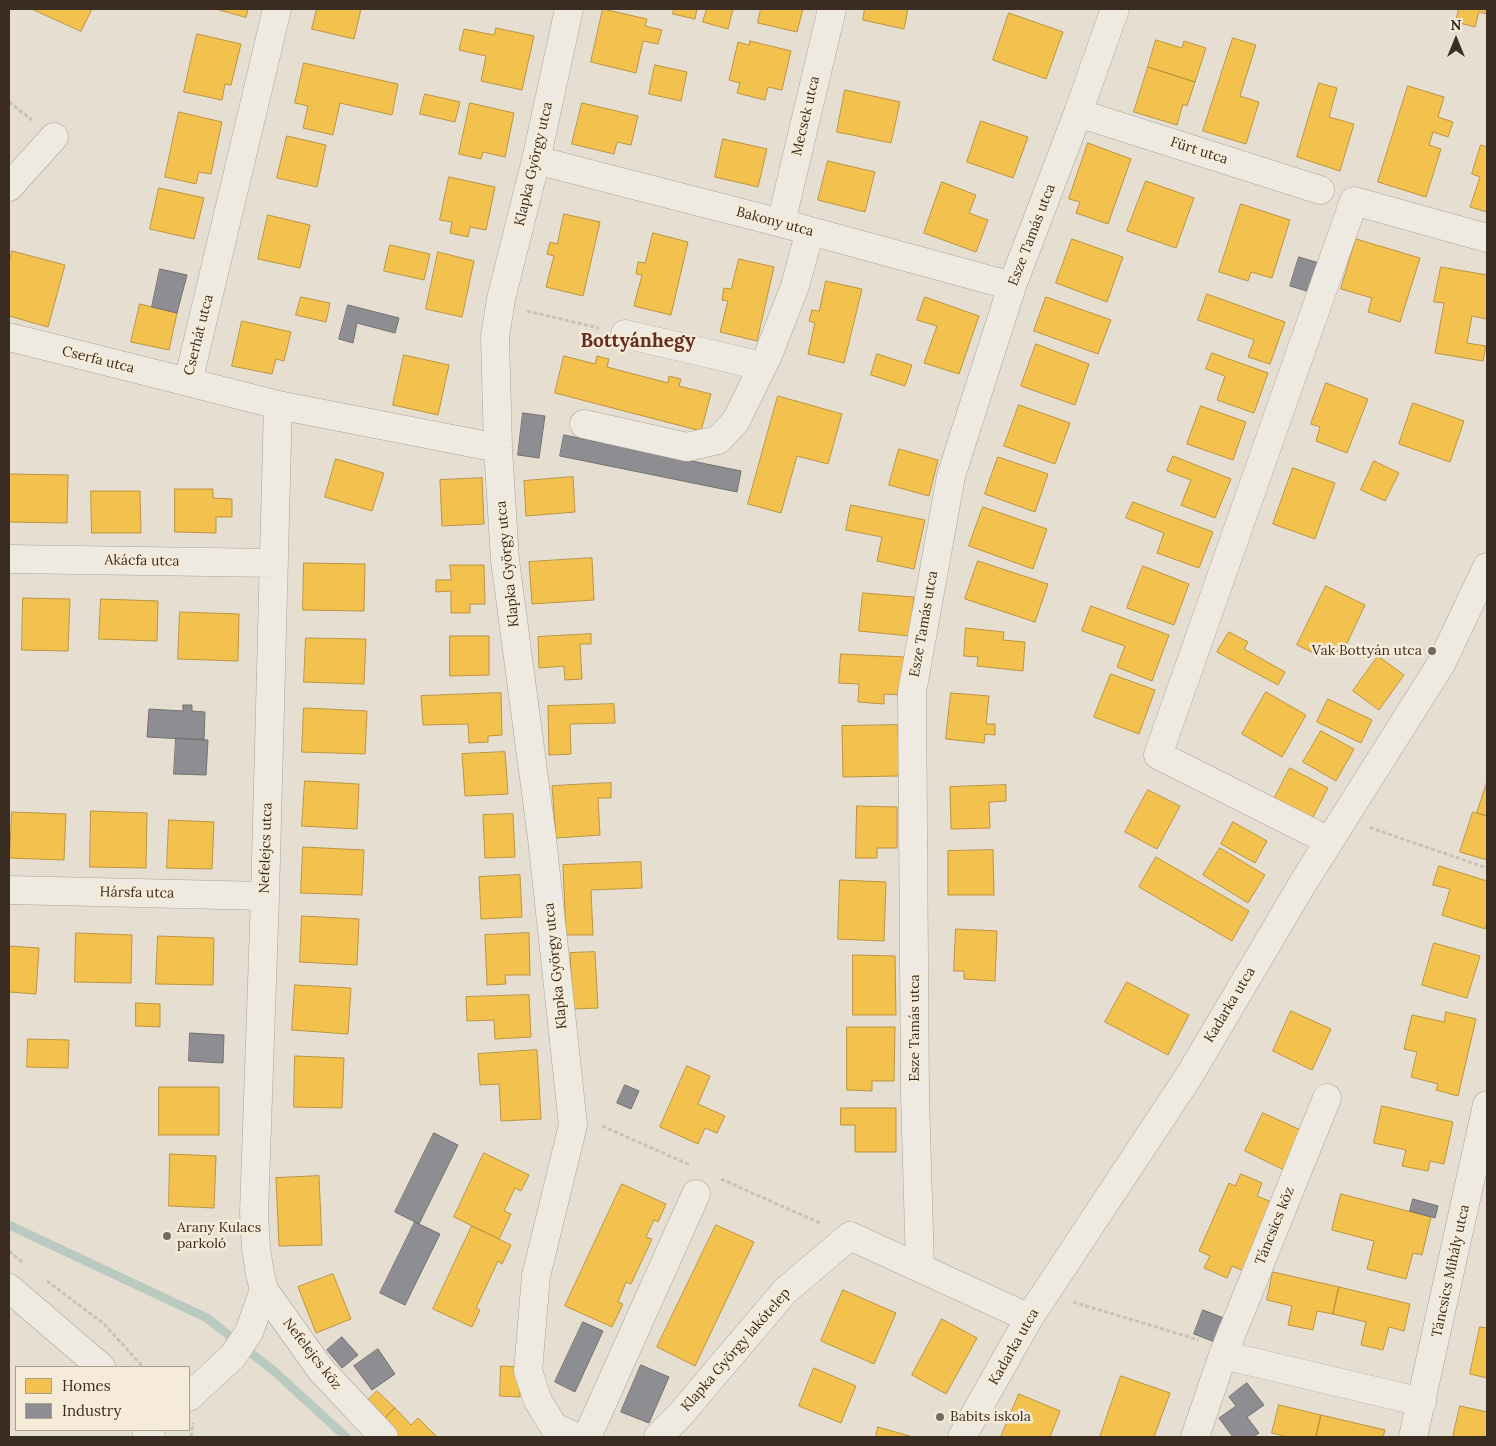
<!DOCTYPE html>
<html>
<head>
<meta charset="utf-8">
<style>
  body { margin:0 }
  #map { position:relative; width:1496px; height:1446px; overflow:hidden; background:#e5ded1; font-family:Lora,serif }
  canvas { display:block }
  .frame { position:absolute; inset:0; border:10px solid #3a2c21; pointer-events:none }
  .legend { position:absolute; left:15px; top:1366px; width:175px; height:65px; box-sizing:border-box; background:#f5ebd8; border:1px solid #aa9f8f; margin:0; padding:6px 9px; list-style:none; font-size:15px; color:#3a2c21 }
  .legend li { display:flex; align-items:center; gap:10px; height:25px }
  .legend b { width:25px; border:1px solid #aa9f8f }
  .north { position:absolute; left:1431px; top:15px; width:50px; height:50px; -webkit-text-stroke:4px #f5ebd8; paint-order:stroke; rotate:0deg; font-size:14px; font-weight:700; line-height:20px; text-align:center; color:#3a2c21 }
  .north::after { content:''; display:block; margin:auto; width:18px; height:22px; background:#3a2c21; clip-path:polygon(50% 0,100% 100%,50% 72%,0 100%) }
</style>
</head>
<body>
<div id="map">
<canvas width="1496" height="1446"></canvas>
<div class="frame"></div>
<ul class="legend">
<li><b style="height:14px;background:#f2c14e"></b>Homes</li>
<li><b style="height:14px;background:#8d8d92"></b>Industry</li>
</ul>
<div class="north">N</div>
</div>
<script>
const ctx = document.querySelector('canvas').getContext('2d');
ctx.lineJoin = 'round';
function fillPath(path, color) { ctx.fillStyle = color; ctx.fill(path, 'evenodd'); }
function stroke(path, color, width, dash) { ctx.strokeStyle = color; ctx.lineWidth = width; ctx.lineCap = dash ? 'butt' : 'round'; ctx.setLineDash(dash || []); ctx.stroke(path); }
function write(font, color, halo, rows, align = 'center') {
  ctx.font = font + ' Lora,serif'; ctx.lineWidth = 5; ctx.setLineDash([]); ctx.textBaseline = 'middle'; ctx.strokeStyle = halo; ctx.fillStyle = color; for (const [text, x, y, turn = 0] of rows) {
    ctx.save(); ctx.translate(x, y); ctx.rotate((+turn || 0) * Math.PI / 180); ctx.textAlign = isNaN(turn) ? turn : align; if (halo) ctx.strokeText(text, 0, 0); ctx.fillText(text, 0, 0); ctx.restore();
  }
}
const homes = new Path2D(`
  M32 9H92L81 31Z
  M216 9H248L246 17Z
  M317 9H361L354 39 312 29Z
  M603 9 647 19 645 26 662 30 658 44 643 41 636 73 591 62Z
  M674 9H697L695 19 673 14Z
  M707 9H733L728 29 703 22Z
  M761 9H803L797 32 758 23Z
  M865 9H908L904 29 863 20Z
  M1459 9H1487V14L1479 12 1475 27 1456 22Z
  M1009 13 1063 32 1046 79 993 60Z
  M496 28 534 36 522 90 481 81 486 56 459 50 464 29 494 35Z
  M197 34 241 44 231 85 225 84 222 100 184 92Z
  M1233 38 1256 45 1240 96 1259 102 1246 144 1203 131Z
  M1156 40 1182 48 1184 41 1206 48 1195 82 1148 67Z
  M750 41 791 51 782 90 768 87 765 100 737 93 740 83 729 80 738 42 749 45Z
  M304 63 398 84 392 115 340 103 333 135 303 128 308 106 295 103Z
  M655 65 687 72 681 101 649 94Z
  M1148 67 1195 82 1187 106 1183 104 1177 125 1134 112Z
  M1319 83 1337 88 1329 117 1354 124 1340 171 1297 157Z
  M1408 86 1444 97 1438 117 1453 122 1448 137 1433 132 1429 145 1441 149 1426 197 1378 182Z
  M845 90 900 102 891 143 837 132Z
  M425 94 460 102 455 122 420 114Z
  M470 103 514 113 505 157 483 152 481 159 459 154Z
  M582 103 638 116 631 145 617 142 614 154 572 144Z
  M179 112 222 122 211 174 199 172 196 184 165 177Z
  M981 121 1028 137 1013 178 967 162Z
  M287 136 326 145 317 187 277 178Z
  M723 139 767 149 758 187 715 177Z
  M1088 143 1131 159 1108 224 1076 213 1080 202 1069 199Z
  M1481 145 1487 147V212L1470 207 1480 177 1472 174Z
  M828 161 875 172 865 212 818 200Z
  M449 177 495 187 486 230 470 227 468 237 450 233 452 222 440 220Z
  M1146 181 1194 198 1176 248 1127 231Z
  M942 182 976 195 969 213 988 220 976 252 924 233Z
  M159 188 204 198 194 239 150 229Z
  M1241 204 1290 220 1272 278 1251 272 1248 281 1219 272Z
  M564 214 600 222 583 296 546 287 554 256 547 254 550 242 557 244Z
  M268 215 310 225 300 268 258 259Z
  M653 233 688 242 671 315 634 306 642 275 636 274 638 262 645 263Z
  M1072 239 1123 257 1107 302 1056 283Z
  M1356 239 1420 258 1400 322 1368 312 1372 298 1341 289Z
  M390 245 430 254 424 280 384 271Z
  M12 251 65 265 48 327 9 316V264Z
  M438 252 474 261 462 317 426 309Z
  M739 259 774 267 757 341 720 332 728 301 722 300 724 288 731 289Z
  M1441 267 1487 275V319L1472 316 1467 343 1486 346 1483 361 1435 353 1444 303 1434 302Z
  M826 281 862 289 844 363 808 354 815 323 809 321 812 310 819 311Z
  M1207 294 1285 322 1270 364 1248 357 1254 340 1198 320Z
  M301 297 330 303 326 322 296 315Z
  M925 297 979 316 959 374 924 363 937 326 917 320Z
  M1046 297 1111 320 1098 354 1034 331Z
  M140 304 177 313 169 350 131 342Z
  M242 321 291 332 284 361 276 359 272 374 232 366Z
  M1036 344 1089 364 1075 405 1021 386Z
  M1212 353 1268 373 1254 413 1217 400 1225 376 1206 369Z
  M877 354 912 365 905 386 871 375Z
  M404 355 449 365 438 415 393 405Z
  M564 356 595 364 597 356 609 359 607 367 668 383 669 376 681 379 679 386 711 394 701 431 555 393Z
  M1326 383 1368 399 1347 453 1316 441 1320 427 1311 424Z
  M778 396 842 414 828 464 797 456 781 513 748 504Z
  M1413 403 1464 421 1450 462 1399 444Z
  M1019 405 1070 423 1055 464 1004 446Z
  M1201 406 1246 422 1233 460 1187 444Z
  M899 449 938 460 929 496 889 485Z
  M1173 456 1231 479 1215 518 1181 505 1191 480 1167 471Z
  M998 457 1048 474 1035 512 985 494Z
  M336 459 384 473 372 511 325 497Z
  M1374 461 1399 473 1385 501 1361 490Z
  M1293 468 1335 483 1315 539 1273 524Z
  M9 474 68 475 67 523 9 522Z
  M573 477 575 512 526 516 524 481Z
  M482 478 484 524 442 526 440 480Z
  M175 489H213V498L232 499V517H216V533L175 532Z
  M91 491H140L141 533H92Z
  M1133 502 1213 532 1199 568 1157 553 1164 533 1126 518Z
  M851 505 925 520 914 569 877 561 882 537 846 530Z
  M983 507 1047 529 1033 569 969 546Z
  M592 558 594 600 532 604 529 562Z
  M978 561 1048 584 1035 622 965 599Z
  M304 563 365 564 364 611 303 610Z
  M450 565H484L485 604H470V613H451V591L436 592V580H451Z
  M1143 566 1189 584 1174 625 1127 608Z
  M1326 586 1365 605 1342 654 1326 645 1320 656 1297 645Z
  M863 593 914 597 910 636 859 631Z
  M23 598 70 599 68 651 22 650Z
  M101 599 158 601 157 641 99 639Z
  M1091 606 1169 635 1152 681 1117 667 1125 646 1082 631Z
  M180 612 239 614 238 661 178 659Z
  M966 628 1004 632 1003 640 1025 642 1023 671 977 666 978 657 964 656Z
  M1229 632 1248 642 1244 649 1285 672 1278 685 1217 652Z
  M591 634V644H580L582 679 565 680 564 666 539 668 538 637Z
  M450 636H489V675L450 676Z
  M306 638 366 639 364 684 304 682Z
  M841 654 906 657 904 695 884 694V704L858 702 859 684 839 683Z
  M1378 656 1404 675 1379 710 1353 691Z
  M1111 674 1155 690 1139 734 1094 717Z
  M1266 692 1306 715 1282 757 1242 734Z
  M501 693 502 735 488 736V742L469 743 468 724 423 725 421 696Z
  M951 693 989 696 986 724H995V735L985 734 984 743 946 739Z
  M1328 699 1372 720 1361 743 1317 722Z
  M614 704 615 723 570 724 571 754 549 755 548 706Z
  M304 708 367 711 365 754 302 752Z
  M898 725 899 776 843 777 842 726Z
  M1321 731 1354 749 1336 781 1303 762Z
  M505 752 508 794 465 796 462 754Z
  M1290 768 1328 788 1312 819 1274 799Z
  M305 781 359 784 357 829 302 826Z
  M1487 782V816L1477 813Z
  M611 783V798H598L600 835 556 838 552 786Z
  M1006 785V801L989 802 990 828 951 829 950 787Z
  M1148 790 1180 806 1157 849 1125 832Z
  M857 806 897 807V848H877V858H856Z
  M91 811 147 813 146 868 90 867Z
  M12 812 66 814 64 860 10 858Z
  M1473 812 1487 816V860L1460 852Z
  M513 814 515 857 485 858 483 815Z
  M169 820 214 822 212 869 167 868Z
  M1233 822 1267 841 1255 863 1221 844Z
  M303 847 364 850 362 895 301 893Z
  M1220 848 1265 875 1248 903 1203 875Z
  M993 850 994 895H948V851Z
  M1156 857 1249 911 1232 941 1139 887Z
  M641 862 642 888 591 890 593 935H566L563 865Z
  M1439 866 1487 881V922L1485 929 1442 915 1450 889 1433 885Z
  M520 875 522 917 481 919 479 877Z
  M840 880 886 882 884 941 838 939Z
  M302 916 359 919 357 965 300 962Z
  M956 929 997 931 995 981 964 979V971H954Z
  M76 933 132 935 131 983 75 982Z
  M529 933 530 975H505L506 984 487 985 485 935Z
  M158 936 214 938 213 985 156 984Z
  M1434 943 1480 956 1467 998 1422 985Z
  M9 946 39 948 36 994 9 992Z
  M595 952 598 1008 573 1009 570 953Z
  M853 955 895 956 896 1015H853Z
  M1127 982 1189 1015 1168 1055 1105 1022Z
  M295 985 351 988 348 1034 292 1030Z
  M529 995 531 1037 495 1039 494 1020 467 1021 466 997Z
  M136 1003 160 1004V1027L136 1026Z
  M1291 1011 1331 1029 1312 1070 1273 1051Z
  M1446 1012 1476 1019 1458 1096 1436 1090 1438 1084 1411 1077 1417 1052 1404 1049 1412 1015 1444 1022Z
  M847 1027H895L894 1081H872V1091L847 1090Z
  M28 1039 69 1040 68 1068 27 1067Z
  M537 1050 541 1119 501 1121 499 1084 480 1085 478 1054Z
  M295 1056 344 1058 342 1108 294 1107Z
  M687 1066 710 1076 698 1104 725 1116 717 1133 705 1128 698 1144 660 1127Z
  M159 1087H219V1135H159Z
  M1382 1106 1453 1122 1444 1164 1430 1161 1428 1171 1402 1166 1406 1150 1374 1143Z
  M841 1108H896V1152H855V1125H841Z
  M1263 1113 1303 1131 1284 1170 1245 1151Z
  M484 1153 529 1175 521 1191 515 1188 504 1211 511 1214 499 1239 454 1217Z
  M170 1154 216 1156 214 1208 169 1206Z
  M1241 1174 1262 1183 1257 1196 1274 1203 1244 1271 1232 1266 1227 1278 1204 1268 1210 1256 1199 1251 1229 1183 1235 1186Z
  M319 1176 322 1245 279 1246 276 1178Z
  M622 1184 666 1204 658 1222 654 1220 646 1237 652 1239 631 1284 626 1282 618 1302 623 1304 612 1327 565 1306Z
  M1341 1194 1431 1217 1422 1255 1413 1253 1406 1279 1367 1269 1374 1241 1332 1230Z
  M716 1225 754 1242 695 1366 657 1347Z
  M472 1226 511 1245 502 1264 498 1261 476 1308 480 1310 472 1327 433 1309Z
  M1273 1272 1339 1287 1333 1314 1317 1311 1313 1330 1288 1325 1292 1306 1267 1300Z
  M333 1274 351 1319 316 1333 298 1287Z
  M1339 1287 1410 1304 1404 1331 1389 1327 1383 1350 1361 1345 1366 1322 1333 1314Z
  M843 1290 896 1313 874 1364 821 1341Z
  M942 1319 977 1338 946 1394 912 1375Z
  M1480 1327 1487 1328V1378L1470 1374Z
  M501 1366 520 1367V1397L500 1396Z
  M814 1368 856 1386 841 1423 799 1406Z
  M1121 1376 1170 1393 1154 1437H1100Z
  M377 1391 395 1408 378 1425 361 1407Z
  M1019 1394 1060 1411 1050 1437H1001Z
  M1279 1405 1321 1415 1316 1437H1288L1272 1433Z
  M1460 1406 1487 1412V1437H1453Z
  M395 1408 411 1425 418 1418 437 1437H391L378 1425Z
  M1321 1415 1385 1430 1383 1437H1316Z
  M878 1427 913 1437H876Z`);
fillPath(homes, '#f2c14e');
stroke(homes, '#bb9440', 1);
const industry = new Path2D(`
  M1299 257 1319 263 1310 292 1290 286Z
  M160 269 187 275 177 313 152 307Z
  M348 305 399 318 395 333 357 323 353 343 339 339Z
  M523 413 545 416 539 458 518 455Z
  M564 435 741 471 737 492 560 456Z
  M183 705H192V711L205 712 204 740 147 737 149 709 183 711Z
  M176 738 208 740 206 775 174 774Z
  M190 1033 224 1035 223 1063 189 1061Z
  M625 1085 639 1091 631 1109 617 1103Z
  M434 1133 458 1145 419 1224 395 1212Z
  M1413 1199 1438 1206 1435 1218 1410 1211Z
  M415 1222 440 1234 405 1305 380 1293Z
  M1203 1310 1229 1320 1220 1344 1194 1334Z
  M583 1322 603 1331 575 1392 555 1382Z
  M342 1337 358 1355 342 1368 327 1350Z
  M378 1349 395 1374 372 1390 354 1366Z
  M641 1365 669 1377 649 1423 621 1412Z
  M1247 1383 1264 1405 1247 1417 1259 1433 1253 1437H1233L1219 1418 1236 1406 1229 1397Z`);
fillPath(industry, '#8d8d92');
stroke(industry, '#747070', 1);
stroke(new Path2D(`
  M9 1225 207 1318 275 1372 346 1437`), '#bbcac1', 9);
const minor = new Path2D(`
  M277 9 188 382 278 405 498 448
  M569 9 536 160 501 299 495 337 498 448 505 560 542 838 573 1125 536 1276 528 1371 538 1401 554 1427 576 1437
  M1078 113 1320 190
  M536 160 781 223 1012 286
  M9 187 54 137
  M781 223 832 9
  M625 334 762 366
  M9 337 188 382
  M278 405 265 896 254 1213 256 1248 260 1274 264 1290 321 1370 384 1437
  M584 424 687 447 718 440 736 421 769 353 795 286 810 231
  M9 559 274 563
  M1329 841 1158 755 1354 201 1487 238
  M9 890 265 896
  M920 1268 915 1095 912 692 951 476 1012 286 1078 113 1115 9
  M9 1288 101 1367
  M1223 1355 1422 1402
  M189 1397 233 1356 249 1332 264 1290
  M146 1430 151 1437
  M587 1437 696 1194
  M658 1437 680 1415 785 1291 850 1236 1029 1318
  M962 1437 1029 1318 1189 1076 1303 883 1441 664 1487 567
  M1195 1437 1223 1355 1327 1098
  M1413 1437 1487 1105`);
stroke(minor, '#aba399', 29);
stroke(new Path2D(`
  M9 102 32 120
  M527 311 599 328
  M1372 827 1371 828 1487 868
  M602 1126 690 1165
  M721 1179 820 1223
  M9 1251 22 1262
  M47 1281 103 1323 143 1367
  M1073 1302 1199 1340
  M191 1437 193 1423`), '#c6c1b9', 3, [4, 2.5]);
stroke(minor, '#eeeae2', 28);
for (const [x, y, r, color] of [
  [1432,651,5,"#766a5f"],
  [167,1236,5,"#766a5f"],
  [940,1417,5,"#766a5f"]
]) { const dot = new Path2D(); dot.arc(x, y, r, 0, 2 * Math.PI); ctx.fillStyle = color; ctx.fill(dot); stroke(dot, '#f5ebd8', 2); }
write('14px', '#3a2c21', '#f5ebd8', [
  ["Mecsek utca",806,116,-77],
  ["Fürt utca",1199,151,18],
  ["Klapka György utca",534,164,-77],
  ["Bakony utca",775,222,15],
  ["Esze Tamás utca",1032,235,-69],
  ["Cserhát utca",199,335,-76],
  ["Cserfa utca",98,360,14],
  ["Akácfa utca",142,561,1],
  ["Klapka György utca",508,564,-96],
  ["Esze Tamás utca",924,624,-80],
  ["Nefelejcs utca",266,848,-88],
  ["Hársfa utca",137,893,1],
  ["Klapka György utca",556,966,-96],
  ["Kadarka utca",1230,1005,-59],
  ["Esze Tamás utca",915,1028,-90],
  ["Táncsics köz",1275,1226,-68],
  ["Táncsics Mihály utca",1451,1271,-78],
  ["Kadarka utca",1014,1347,-60],
  ["Klapka György lakótelep",736,1350,-49],
  ["Nefelejcs köz",312,1354,52]
]);
write('14px', '#3a2c21', '#f5ebd8', [
  ["Vak Bottyán utca",1422,651,"right"],
  ["Arany Kulacs",177,1228],
  ["parkoló",177,1244],
  ["Babits iskola",950,1417]
], 'left');
write('bold 19px', '#652d22', '#f5ebd8', [
  ["Bottyánhegy",638,342]
]);
</script>
</body>
</html>
